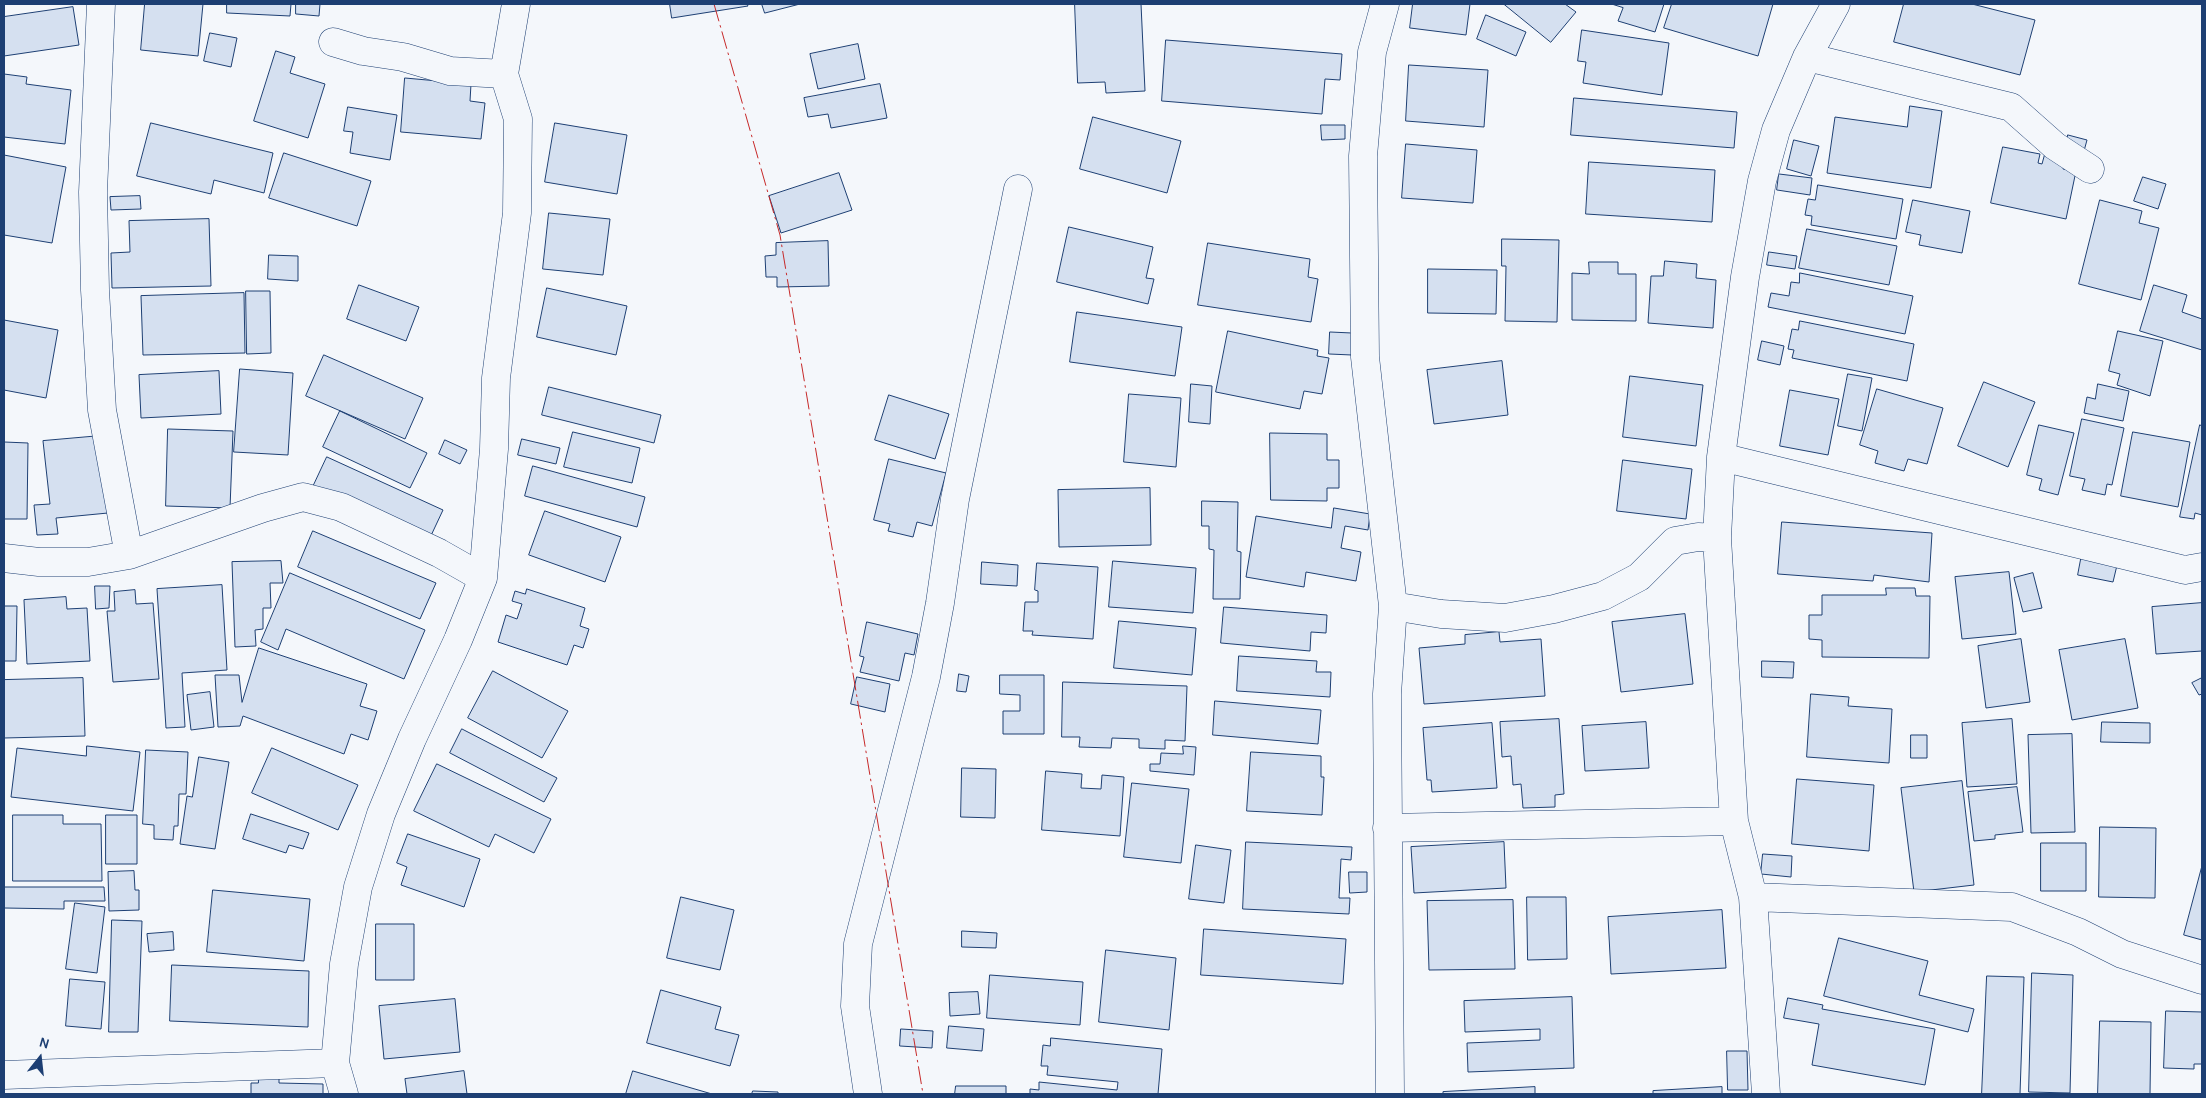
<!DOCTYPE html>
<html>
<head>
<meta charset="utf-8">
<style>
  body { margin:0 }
  #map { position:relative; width:2206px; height:1098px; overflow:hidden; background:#f4f7fb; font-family:Karla,sans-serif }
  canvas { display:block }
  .frame { position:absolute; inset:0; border:5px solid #1d3f73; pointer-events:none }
  .north { position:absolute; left:15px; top:1033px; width:50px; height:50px; -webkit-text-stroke:4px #f4f7fb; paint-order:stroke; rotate:16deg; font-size:14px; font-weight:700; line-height:20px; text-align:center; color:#1d3f73 }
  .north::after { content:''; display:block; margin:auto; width:18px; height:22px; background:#1d3f73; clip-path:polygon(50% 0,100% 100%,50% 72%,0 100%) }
</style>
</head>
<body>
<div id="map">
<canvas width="2206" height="1098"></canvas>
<div class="frame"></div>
<div class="north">N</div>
</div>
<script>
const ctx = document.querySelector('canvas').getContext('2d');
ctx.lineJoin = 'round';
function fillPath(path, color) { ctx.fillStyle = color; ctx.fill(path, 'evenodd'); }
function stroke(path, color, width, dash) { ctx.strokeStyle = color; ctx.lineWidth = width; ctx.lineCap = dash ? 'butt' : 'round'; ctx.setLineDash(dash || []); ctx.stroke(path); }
const building = new Path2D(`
  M145 4H203L198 56 141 50Z
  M227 4H291L290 16 227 13Z
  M296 4H320L319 16 296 14Z
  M670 4H747L748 6 672 18Z
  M762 4H800L765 13Z
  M1075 4H1141L1145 91 1106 93 1105 82 1078 83Z
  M1413 4H1470L1466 35 1410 28Z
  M1504 4H1565L1576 12 1551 42Z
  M1612 4H1664L1655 32 1618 21 1623 8Z
  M1672 4H1773L1758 56 1664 28Z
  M1904 4H1972L2035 20 2020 75 1894 42Z
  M73 7 79 45 4 56V17Z
  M1486 15 1526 32 1516 56 1477 39Z
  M1582 30 1669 43 1662 95 1583 83 1586 62 1578 61Z
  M210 33 237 38 231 67 204 61Z
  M1166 40 1342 54 1340 80 1325 79 1322 114 1162 101Z
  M858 44 865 79 818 89 810 54Z
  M276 51 295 57 290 73 325 84 308 138 254 121Z
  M1409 65 1488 70 1484 127 1406 121Z
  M4 74 27 77 26 84 71 90 65 144 4 137Z
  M405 78 471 84 470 101 485 103 481 139 401 132Z
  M880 84 887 118 831 128 828 114 808 117 804 98Z
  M1574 98 1737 112 1734 148 1571 135Z
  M1910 106 1942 111 1931 188 1827 173 1835 117 1907 127Z
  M348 107 397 115 390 160 350 153 353 132 344 131Z
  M1093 117 1181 141 1167 193 1080 169Z
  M151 123 273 153 264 193 214 180 211 194 137 176Z
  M555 123 627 135 617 194 545 182Z
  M1321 125H1345V139L1322 140Z
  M2068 135 2087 140 2084 151 2066 146Z
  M1794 140 1819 146 1811 176 1787 169Z
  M1406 144 1477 150 1473 203 1402 198Z
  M2003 147 2040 154 2038 163 2042 164 2045 153 2066 157 2063 169 2076 171 2066 219 1991 203Z
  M284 153 371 181 357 226 269 198Z
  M4 155 66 167 52 243 4 235Z
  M1589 162 1715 170 1712 222 1586 214Z
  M839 173 852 210 781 233 769 196Z
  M1779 174 1812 178 1810 195 1777 190Z
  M2143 177 2166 184 2158 209 2134 201Z
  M1818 185 1903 199 1896 239 1811 225 1812 216 1805 215 1808 199 1815 200Z
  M140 196 141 209 111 210 110 197Z
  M1913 200 1970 211 1962 253 1919 245 1921 235 1906 232Z
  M2100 200 2142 211 2139 223 2159 228 2141 300 2079 284Z
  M549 213 610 219 603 275 543 269Z
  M209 219 211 286 112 288 111 253 130 252 129 221Z
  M1069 227 1153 247 1146 278 1154 279 1148 304 1057 282Z
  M1807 229 1897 246 1889 285 1799 268Z
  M1502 239 1559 240 1557 322 1505 321 1506 266H1502Z
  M828 241 829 286 777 287V277H766L765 256 776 255V243Z
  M1208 243 1310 259 1308 277 1318 279 1311 322 1198 305Z
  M1769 252 1797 256 1795 269 1767 265Z
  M269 255 298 256V281L268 279Z
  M1665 261 1697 264 1696 278 1716 280 1713 328 1648 323 1651 276H1663Z
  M1589 262H1618V274H1636V321L1572 320V273L1589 274Z
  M1428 269 1497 270 1496 314 1428 313Z
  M1800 273 1913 296 1905 334 1768 307 1771 293 1789 296 1791 282 1799 283Z
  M359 285 419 307 406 341 347 319Z
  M2154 285 2187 295 2182 312 2202 319V350L2140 331Z
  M547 288 627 306 616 355 537 337Z
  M246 291H270L271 353 247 354Z
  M244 293 245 353 143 355 141 296Z
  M1077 312 1182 327 1175 376 1070 362Z
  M4 320 58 330 46 398 4 390Z
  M1800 321 1914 344 1907 381 1792 358 1794 350 1788 349 1792 329 1798 330Z
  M1228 331 1318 350 1317 356 1329 358 1322 394 1304 391 1300 409 1216 392Z
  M2118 331 2163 341 2150 396 2117 385 2120 374 2109 371Z
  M1330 332 1352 333V355L1329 354Z
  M1762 341 1784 346 1780 365 1758 360Z
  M324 355 423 398 405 439 306 396Z
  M1502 361 1508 415 1434 424 1427 370Z
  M240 369 293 373 288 455 234 452Z
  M219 371 221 414 141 418 139 375Z
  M1848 374 1872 378 1862 431 1838 426Z
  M1630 376 1703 385 1696 446 1623 437Z
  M1984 382 2035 402 2008 467 1958 446Z
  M1191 384 1212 386 1210 424 1189 422Z
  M2098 384 2129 391 2123 421 2084 413 2087 397 2095 399Z
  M549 387 661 415 654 443 542 415Z
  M1877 389 1943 408 1927 464 1908 459 1904 471 1875 463 1878 451 1860 445Z
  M1790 390 1839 399 1828 455 1780 446Z
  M1129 394 1181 398 1176 467 1124 462Z
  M889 395 949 414 935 459 875 440Z
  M340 411 427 453 410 488 323 447Z
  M2082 419 2124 428 2112 485 2107 484 2105 495 2082 490 2085 479 2070 476Z
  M2039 425 2074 433 2058 495 2039 490 2042 479 2027 475Z
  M2200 425 2202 426V515L2195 513 2194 519 2180 517Z
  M168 429 233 431 230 508 166 506Z
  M573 432 640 448 632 483 564 467Z
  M2133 432 2190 442 2178 507 2121 496Z
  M1270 433 1327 434V460H1339V488H1327V501L1271 500Z
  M100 436 108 513 56 518 58 534 37 535 34 505 50 504 43 441Z
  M522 439 560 448 556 464 518 455Z
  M445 440 467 450 460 464 439 454Z
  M4 442 28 443 27 519H4Z
  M327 457 443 510 428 542 312 489Z
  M889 459 946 473 932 526 917 522 913 537 888 531 890 524 874 520Z
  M1623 460 1692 469 1686 519 1617 511Z
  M533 466 645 497 637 527 525 496Z
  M1150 488 1151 545 1059 547 1058 490Z
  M1202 501 1238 502 1237 551 1241 552 1240 599H1213L1214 550 1209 549V526H1202Z
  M1334 508 1370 514 1368 530 1345 526 1341 548 1361 552 1356 581 1306 572 1304 587 1246 577 1256 516 1331 528Z
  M545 511 621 537 605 582 529 555Z
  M1782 522 1932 533 1929 582 1874 575 1873 581 1778 574Z
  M313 531 436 583 420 619 298 567Z
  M2082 554 2118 561 2113 582 2078 575Z
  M281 561 283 583H270L271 608H263V629L255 630 256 646 235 647 232 562Z
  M1113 561 1196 568 1193 613 1109 607Z
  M982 562 1018 565 1017 586 981 584Z
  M1037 563 1098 567 1093 639 1032 635 1033 631H1023L1025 602H1038V591L1035 590Z
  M2009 572 2016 634 1962 639 1955 577Z
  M290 573 425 630 404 679 286 629 278 650 261 642Z
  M2033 573 2042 608 2023 612 2014 578Z
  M222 585 227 670 182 673 185 727 166 728 157 589Z
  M95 586H110L109 608 96 609Z
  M1886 588H1915L1916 596H1930L1929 658 1822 657V640L1809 639V615H1822V595H1886Z
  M527 589 585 608 580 626 589 629 583 648 574 645 567 665 498 642 506 615 517 619 522 604 512 601 515 591 525 594Z
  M135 590 136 604 153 603 159 679 113 682 107 611H115L114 592Z
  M66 597 67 609 87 608 90 661 27 664 24 600Z
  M2202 603V651L2156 654 2152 607Z
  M4 606H17L16 661H4Z
  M1224 607 1327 615 1326 633 1311 632 1310 651 1221 643Z
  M1685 614 1693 684 1621 692 1612 622Z
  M1119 621 1196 628 1192 675 1114 668Z
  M867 622 918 634 914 655 905 653 899 681 860 672 864 657 860 656Z
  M1499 632 1500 642 1541 639 1545 696 1424 704 1419 648 1465 644V635Z
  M2021 639 2030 702 1986 708 1978 646Z
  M2125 639 2138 708 2072 720 2059 650Z
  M259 648 367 684 360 706 377 711 368 740 351 734 344 754 243 716 240 726 218 727 215 675H239L242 702Z
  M1239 656 1317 661 1316 672H1331L1330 697 1237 691Z
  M1762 661 1794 662 1793 678 1762 677Z
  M493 671 568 711 542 758 468 718Z
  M959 674 969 676 966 692 957 691Z
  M1000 675H1044V734H1003V711H1020V695L1000 694Z
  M857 677 890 684 885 712 851 704Z
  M83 678 85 736 4 738V680Z
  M2202 678V694L2199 695 2192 683Z
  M1063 682 1187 686 1185 741 1165 740V749L1139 748V739L1112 738 1111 748 1079 747 1080 737H1062Z
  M210 692 214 727 191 730 187 695Z
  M1811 694 1849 697 1848 706 1892 709 1889 763 1807 757Z
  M1215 701 1321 710 1318 744 1213 735Z
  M1559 719 1564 794 1555 795V807L1523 808 1521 784 1513 785 1511 756 1502 757 1500 722Z
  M2012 719 2017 784 1967 787 1962 723Z
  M1646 722 1649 768 1585 771 1582 726Z
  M2102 722 2150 723V743L2101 742Z
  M1492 723 1497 788 1432 792 1431 780H1427L1423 728Z
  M462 729 557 778 544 802 450 753Z
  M2072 734 2075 832 2031 833 2028 735Z
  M1911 735H1927V758H1911Z
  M87 746 140 752 133 811 11 797 17 748 86 756Z
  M1183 746 1196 747 1194 775 1150 771V764H1160L1161 753 1183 754Z
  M272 748 358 785 338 830 252 793Z
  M146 750 188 752 186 794H179L178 826H174L173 840 154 839V825L143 824Z
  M1251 752 1321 756V777H1324L1322 815 1247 811Z
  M199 757 229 762 215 849 180 844 187 796 192 797Z
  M437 764 551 819 534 853 495 834 489 847 414 811Z
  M962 768 996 769 995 818 961 817Z
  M1046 771 1082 774 1081 788 1101 789 1102 775 1124 777 1120 836 1042 830Z
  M1797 779 1874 785 1869 851 1792 844Z
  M1962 781 1974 885 1914 892 1901 788Z
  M1132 783 1189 789 1181 863 1124 857Z
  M2017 787 2023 832 1995 835V839L1974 841 1968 792Z
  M251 814 309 833 303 849 289 845 286 853 243 839Z
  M13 815H63V824H101L102 881H13Z
  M106 815H137V864H106Z
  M2100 827 2156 828 2155 898 2099 897Z
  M408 834 480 859 464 907 401 885 407 867 397 863Z
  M1246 842 1352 847 1351 860 1341 859 1339 898H1350L1349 914 1243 909Z
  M1504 842 1506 888 1414 893 1411 847Z
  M2041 843H2086V891H2041Z
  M1196 845 1231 850 1224 903 1189 899Z
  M1763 854 1792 856 1791 877 1761 874Z
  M2202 866V940L2184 935Z
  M134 871 135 890H139V910L109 911 108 872Z
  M1349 872H1367V892L1350 893Z
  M4 887H104L105 901H64V909L4 908Z
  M213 890 310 899 304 961 207 952Z
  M681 897 734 910 720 970 667 958Z
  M1527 897H1566L1567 959 1528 960Z
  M1513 900 1515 969 1429 970 1427 901Z
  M75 903 105 907 97 973 66 969Z
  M1722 910 1726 968 1611 974 1608 917Z
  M112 920 142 921 138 1032H109Z
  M376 924H414V980H376Z
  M1204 929 1346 939 1343 984 1201 975Z
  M962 931 997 933 996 948 962 947Z
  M173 932 174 950 149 952 147 934Z
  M1839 938 1928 961 1919 995 1974 1009 1968 1032 1824 996Z
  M1106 950 1176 958 1169 1030 1099 1022Z
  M172 965 309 971 308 1027 170 1021Z
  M2032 973 2073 975 2070 1093 2029 1092Z
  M990 975 1083 982 1080 1025 987 1018Z
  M1987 976 2024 977 2020 1094H1982Z
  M70 979 105 982 101 1029 66 1026Z
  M661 990 721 1007 715 1029 739 1035 730 1066 647 1043Z
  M978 992 980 1014 950 1016 949 993Z
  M1572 997 1574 1068 1468 1072 1467 1043 1540 1040V1029L1465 1032 1464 1001Z
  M1788 998 1823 1005 1822 1009 1935 1029 1925 1085 1812 1065 1819 1024 1784 1018Z
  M455 999 460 1052 384 1059 379 1006Z
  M2166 1011 2202 1012V1064H2194V1069L2164 1068Z
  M2100 1021 2151 1022 2150 1094H2098Z
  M949 1026 984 1029 982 1051 947 1048Z
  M901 1029 933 1031 932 1048 900 1046Z
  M1051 1038 1162 1049 1158 1094H1030V1089L1039 1090V1082L1117 1090 1118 1082 1047 1075 1048 1066H1041L1043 1045 1050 1046Z
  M1727 1051H1747L1748 1090H1728Z
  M464 1071 467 1094H407L405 1079Z
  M633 1071 712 1094H626Z
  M259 1077H279V1083L323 1084V1094H251V1083H258Z
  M956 1086H1006V1094H955Z
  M1535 1087V1094H1443V1092Z
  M1722 1087V1094H1653V1091Z
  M753 1091 778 1092V1094H752Z`);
fillPath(building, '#d5e0f0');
stroke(building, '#1d3f73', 1);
const minor = new Path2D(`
  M101 4 93 192 95 290 102 410 129 555
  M1385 4 1372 52 1363 156 1365 357 1393 606 1387 694 1390 1094
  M333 42 363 51 403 57 450 71 504 74
  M1807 57 2011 107 2055 146 2090 169
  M1721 457 2185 570 2202 567
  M4 558 39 562H88L129 555 263 508 303 497 341 507 439 553 483 578
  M1393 606 1441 614 1505 618 1554 609 1603 596 1639 577 1675 541 1698 537 1717 538
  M1387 828 1734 821
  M1753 897 2012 907 2078 932 2122 954 2202 980
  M4 1075 335 1063
  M344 1094 335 1063 344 964 358 887 381 814 412 739 458 640 483 578 494 449 496 378 517 213 518 119 504 74 516 4
  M868 1094 855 1006 858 944 926 677 940 603 955 499 1018 189
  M1766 1094 1753 897 1734 821 1717 538 1721 457 1745 277 1762 181 1776 130 1807 57 1836 4`);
stroke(minor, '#1d3f73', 29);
stroke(minor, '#f4f7fb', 28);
stroke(new Path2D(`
  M714 4 780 235 923 1094`), '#c62828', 1, [18, 4, 2.5, 4]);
</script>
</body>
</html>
